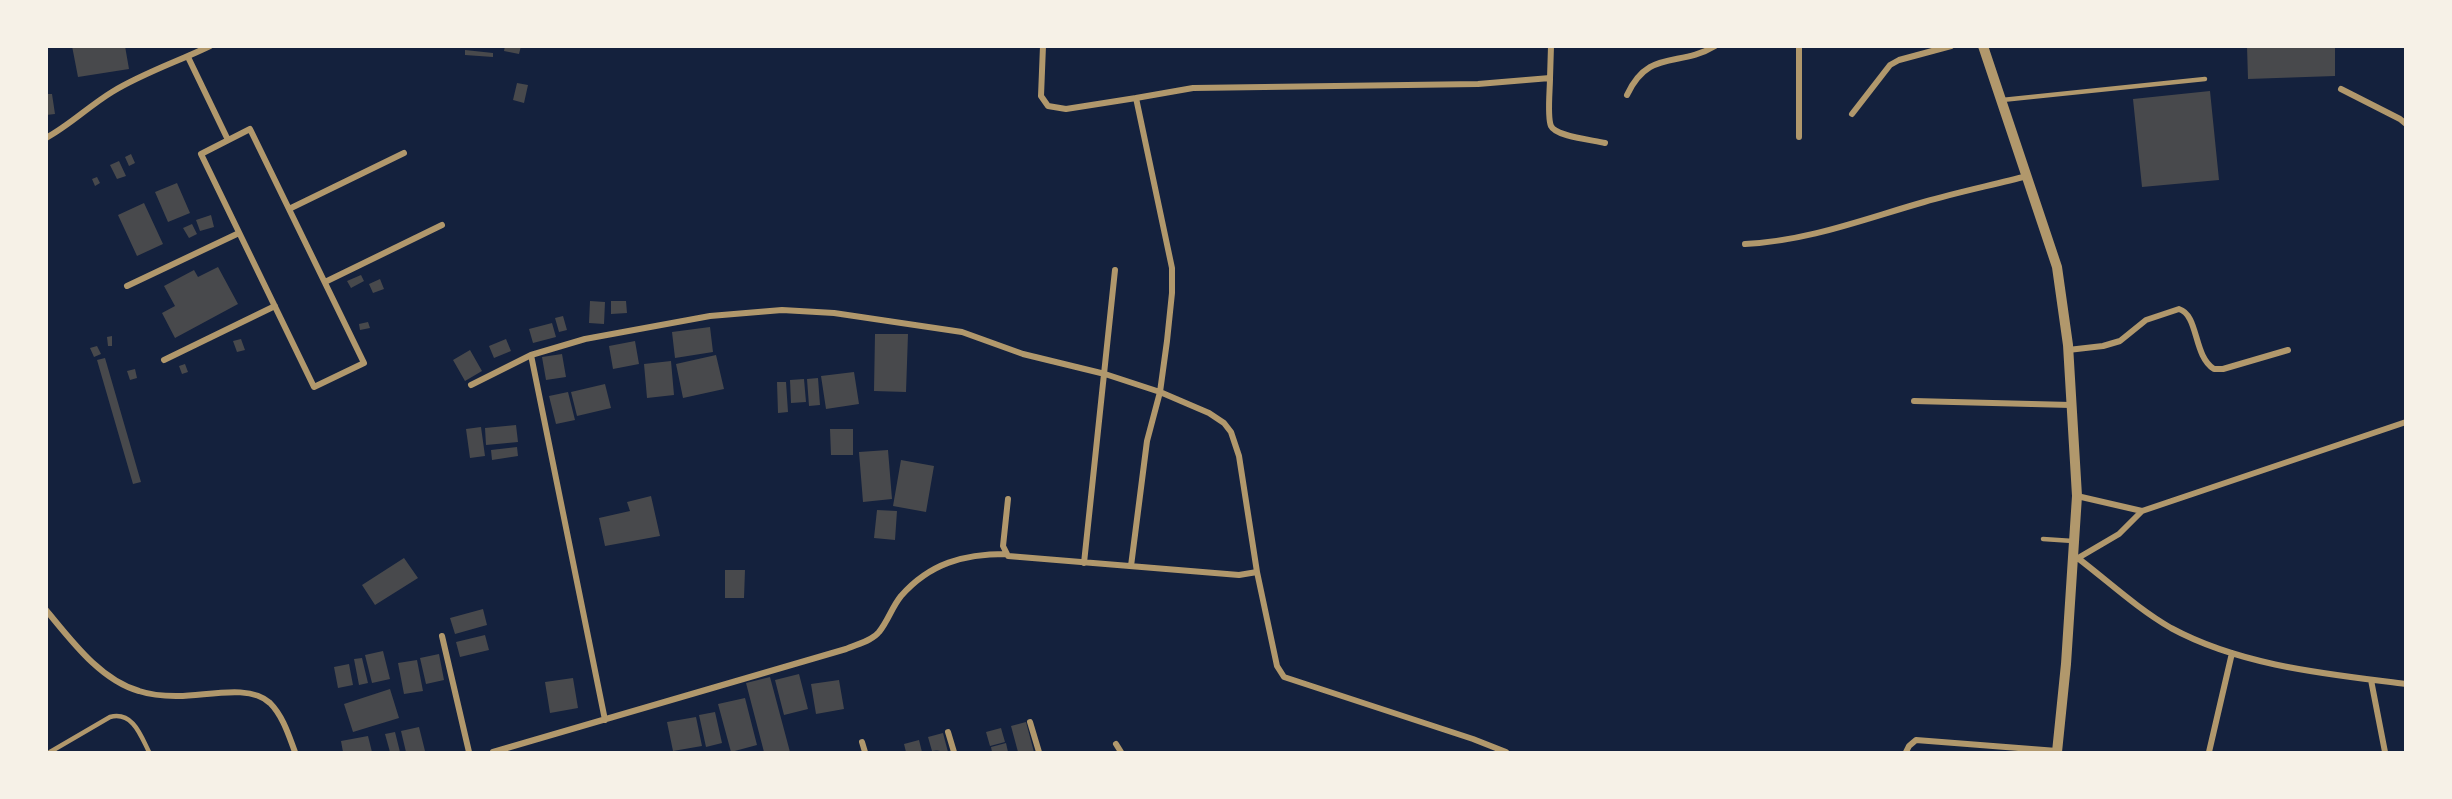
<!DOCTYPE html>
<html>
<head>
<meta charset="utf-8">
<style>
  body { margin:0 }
  #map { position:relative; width:2452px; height:799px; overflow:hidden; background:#14213d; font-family:Literata,serif }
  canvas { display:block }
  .frame { position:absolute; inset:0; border:48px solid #f6f1e7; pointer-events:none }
</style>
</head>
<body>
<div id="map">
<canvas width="2452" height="799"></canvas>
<div class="frame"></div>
</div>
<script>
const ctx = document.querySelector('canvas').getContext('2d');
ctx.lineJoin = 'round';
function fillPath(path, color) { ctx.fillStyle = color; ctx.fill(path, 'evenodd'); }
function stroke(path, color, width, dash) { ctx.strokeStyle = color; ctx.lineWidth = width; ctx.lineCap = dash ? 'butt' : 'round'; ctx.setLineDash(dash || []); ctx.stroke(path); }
fillPath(new Path2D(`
  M72 46H125L129 69 78 77Z
  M505 46H521L519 54 504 51Z
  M2247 46H2335V76L2248 79Z
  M465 50 493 53V57L465 55Z
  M517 83 528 85 524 103 513 100Z
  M2210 91 2219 180 2142 187 2133 99Z
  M46 94H52L55 114 46 115Z
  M131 154 135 163 129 166 125 157Z
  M119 161 126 176 117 179 110 165Z
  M97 177 100 183 95 186 92 179Z
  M177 183 190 213 168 222 155 192Z
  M144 203 163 244 137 256 118 215Z
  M211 215 214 227 200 231 196 220Z
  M192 224 197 234 189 238 183 228Z
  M218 267 238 304 175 338 162 313 175 306 164 286 194 270 198 277Z
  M361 275 364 281 351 288 347 281Z
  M380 279 384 289 373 293 369 284Z
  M590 301 605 302 604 324 589 323Z
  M611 301H626L627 313 611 314Z
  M563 316 567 330 559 332 555 318Z
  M368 322 370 328 360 330 359 324Z
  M552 323 556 337 533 343 529 329Z
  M710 327 713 352 675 358 672 332Z
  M875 334H908L906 392 874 391Z
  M112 336V346H108L107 337Z
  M241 339 245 350 237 352 233 341Z
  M506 339 511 351 494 358 489 346Z
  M635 341 639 364 613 369 609 346Z
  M97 346 101 354 94 357 90 348Z
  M470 350 482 371 465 381 453 360Z
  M562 354 566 377 546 380 542 357Z
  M716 355 724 389 683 398 676 364Z
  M105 358 141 482 133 484 97 360Z
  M671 361 674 395 647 398 644 364Z
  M185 364 188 372 182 374 179 366Z
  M135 369 137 378 130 380 127 371Z
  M854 372 859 404 826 409 821 376Z
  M818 378 820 405 809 406 807 379Z
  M804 379 806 402 791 403 790 380Z
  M777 382H786L788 412 778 413Z
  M605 384 611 408 577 416 571 392Z
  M568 392 575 420 556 424 549 396Z
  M516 425 518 442 486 445 485 428Z
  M481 427 485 456 470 458 466 429Z
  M830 429H853V455H831Z
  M517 447 518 456 492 460 491 450Z
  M888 450 892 499 863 502 859 452Z
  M901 460 934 466 926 512 893 506Z
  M651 496 660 536 605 546 599 518 630 511 627 502Z
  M877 510 897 511 895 540 874 538Z
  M404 558 418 578 375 605 362 585Z
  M725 570H745L744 598H725Z
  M483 609 487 625 455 634 450 618Z
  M485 635 489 650 460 657 456 642Z
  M383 651 390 679 372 683 365 655Z
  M439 654 444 680 426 684 420 658Z
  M362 658 368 683 359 685 354 659Z
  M417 660 423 691 404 694 398 663Z
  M349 664 353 685 338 688 334 667Z
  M799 674 808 709 784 715 775 680Z
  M770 677 790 752H764L746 683Z
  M573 678 578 708 550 713 545 682Z
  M839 680 844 709 816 714 811 684Z
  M390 689 399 718 353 732 344 704Z
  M745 698 757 745 731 752 718 704Z
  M715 712 722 743 706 747 699 715Z
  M696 717 702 746 673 751 667 722Z
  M1026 722 1034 752H1018L1011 726Z
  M419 727 425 751 406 752 401 731Z
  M1001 728 1005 742 990 746 986 732Z
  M395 732 400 752H390L385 734Z
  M943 733 948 752H932L940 750 932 751 928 737Z
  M368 736 372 752H343L341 741Z
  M919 740 922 752H906L904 744Z
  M1006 743 1008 752H992L991 747Z`), '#48494c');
stroke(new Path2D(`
  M2002 100 2205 79
  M2043 539 2073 541
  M50 752 110 717C133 711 141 736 149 752`), '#b1986c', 4.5);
stroke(new Path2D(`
  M1043 46 1041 96 1048 106 1066 109 1136 98 1172 268V293L1167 341 1160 392 1147 441 1131 566
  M188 57 228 140
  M1550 78C1550 90 1547 117 1551 126 1556 137 1594 140 1605 143
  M2341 89 2400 119 2406 124
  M1627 95C1649 48 1679 68 1715 46
  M1136 98 1193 88 1478 84 1550 78 1551 46
  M1852 114 1890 65 1899 60 1951 46
  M250 129 364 363 314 387 201 154Z
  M1799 137V46
  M46 138C70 125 89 106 112 92 143 73 177 62 210 46
  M289 209 404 153
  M1745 244C1808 241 1864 219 1924 202 1958 192 1993 185 2027 176
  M325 282 442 225
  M127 286 239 233
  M2068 350 2103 346 2120 341 2146 320 2179 309C2199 315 2193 356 2214 369H2223L2288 350
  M164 360 275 306
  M471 385 531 355
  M1914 401 2071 405
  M2077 496 2142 511
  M1008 499 1003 546 1008 556 1239 575 1257 572 1277 666 1284 677 1473 739 1506 752
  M2079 559C2109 582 2138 609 2171 628 2241 666 2327 674 2406 684
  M2073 561 2119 534 2142 511 2406 422
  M1084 563 1115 270
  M46 610C71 640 100 680 139 691 151 695 164 696 176 696 203 697 249 683 270 703 283 716 289 736 295 752
  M442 636 469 752
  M2371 680 2385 752
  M605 720 531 355 585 339 710 316 782 310 834 313 962 332 1023 354 1105 374 1160 392 1209 413 1224 423 1231 432 1239 456 1257 572
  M1030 722 1039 752
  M948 732 954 752
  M862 742 865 752
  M1116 744 1121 752
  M493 752 846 649C857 644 872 641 879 632 888 621 892 607 901 596 930 563 964 554 1006 554
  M1906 752 1909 746 1916 740 2057 751
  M2209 752 2232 653`), '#b1986c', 6);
stroke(new Path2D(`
  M1983 46 2057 267 2068 345 2077 496 2066 664 2057 752`), '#b1986c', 10);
</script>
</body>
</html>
